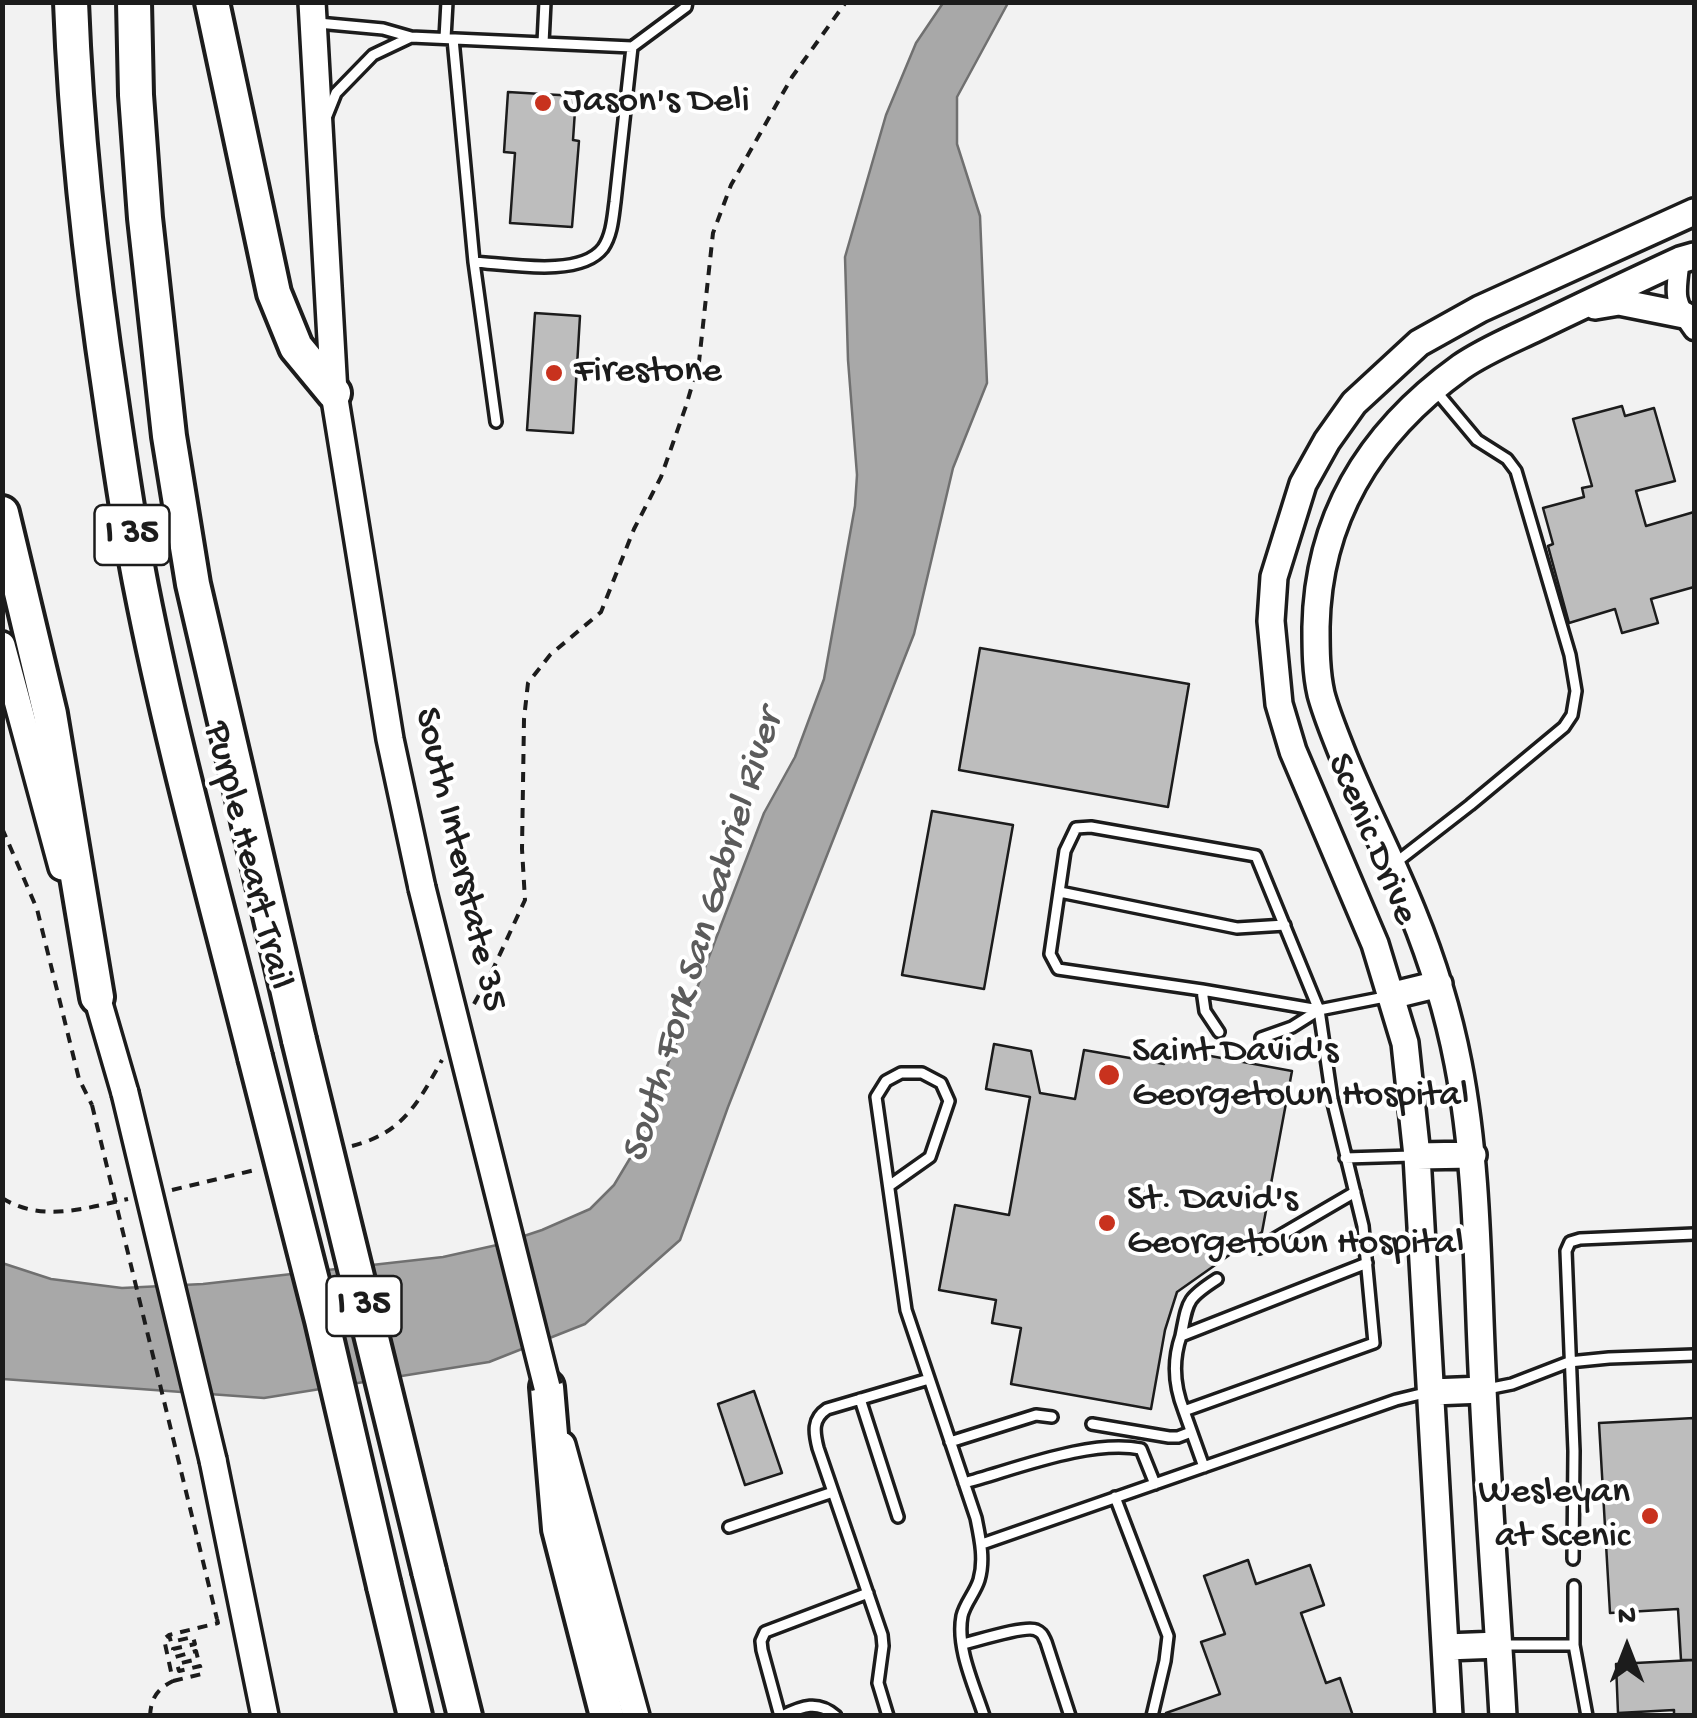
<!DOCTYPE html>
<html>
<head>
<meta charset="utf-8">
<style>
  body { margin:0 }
  #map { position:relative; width:1697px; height:1718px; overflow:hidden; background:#f2f2f2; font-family:"Gochi Hand",sans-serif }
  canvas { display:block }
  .frame { position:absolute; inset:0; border:5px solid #1c1c1c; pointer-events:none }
  .north { position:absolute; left:1577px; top:1598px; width:100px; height:100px; -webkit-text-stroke:8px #fff; paint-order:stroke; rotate:0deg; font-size:28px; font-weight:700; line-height:40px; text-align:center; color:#1c1c1c }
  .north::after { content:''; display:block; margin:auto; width:35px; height:45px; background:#1c1c1c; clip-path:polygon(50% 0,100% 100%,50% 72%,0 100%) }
</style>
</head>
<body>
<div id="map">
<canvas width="1697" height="1718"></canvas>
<div class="frame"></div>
<div class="north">N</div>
</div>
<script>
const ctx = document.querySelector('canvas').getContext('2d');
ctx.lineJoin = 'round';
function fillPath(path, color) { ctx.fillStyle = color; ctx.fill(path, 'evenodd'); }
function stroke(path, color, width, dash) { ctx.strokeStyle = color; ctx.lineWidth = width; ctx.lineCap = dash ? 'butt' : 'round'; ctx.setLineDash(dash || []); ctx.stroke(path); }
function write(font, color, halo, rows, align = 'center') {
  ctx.font = font + ' "Gochi Hand",sans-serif'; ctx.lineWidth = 8; ctx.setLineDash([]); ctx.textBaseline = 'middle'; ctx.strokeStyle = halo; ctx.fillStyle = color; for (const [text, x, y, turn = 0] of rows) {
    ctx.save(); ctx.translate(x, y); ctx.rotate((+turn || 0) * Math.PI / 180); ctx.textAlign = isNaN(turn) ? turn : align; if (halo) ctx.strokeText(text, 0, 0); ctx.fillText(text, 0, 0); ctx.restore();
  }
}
const water = new Path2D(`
  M943 3H1008L957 97V144L980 216 987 383 953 468 914 634 728 1107 680 1240 585 1324 489 1362 264 1398 3 1379 2 1263 51 1279 122 1288 203 1284 443 1257 497 1245 542 1230 590 1209 614 1185 635 1150 764 813 795 757 824 679 855 506 857 475 848 360 845 257 886 115 916 43Z`);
fillPath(water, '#a8a8a8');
stroke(water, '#707070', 2.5);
const building = new Path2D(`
  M508 92 576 96 573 140 579 141 572 227 510 223 515 153 504 152Z
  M535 313 580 316 573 433 527 430Z
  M1622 406 1625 416 1654 408 1675 481 1636 491 1646 526 1694 512V587L1651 599 1658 623 1622 633 1615 609 1569 623 1548 546 1553 544 1543 508 1584 497 1582 488 1592 486 1573 419Z
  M980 648 1189 684 1168 807 959 770Z
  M932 811 1013 825 984 989 902 975Z
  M994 1044 1031 1051 1040 1093 1075 1099 1084 1050 1164 1064 1167 1048 1292 1071 1262 1232 1177 1292 1165 1330 1151 1409 1011 1384 1021 1328 992 1323 996 1300 939 1290 955 1205 1009 1215 1030 1097 986 1089Z
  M754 1391 782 1473 745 1485 718 1404Z
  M1694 1418V1660H1681L1678 1609 1610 1613 1599 1423Z
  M1248 1560 1256 1584 1310 1565 1324 1605 1301 1613 1326 1683 1340 1678 1353 1716H1167L1166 1713 1220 1694 1201 1642 1225 1634 1204 1576Z
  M1694 1660V1716H1674V1710L1618 1713 1616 1664Z`);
fillPath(building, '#bdbdbd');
stroke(building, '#1c1c1c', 2.5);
const lane = new Path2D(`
  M545 2 543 43 632 47 686 7 687 2
  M318 23 383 29 411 37 543 43
  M445 38 447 2
  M453 39 474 262 496 422
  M326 118 336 93 373 55 411 37
  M474 262C508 264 580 278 603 248 612 235 613 217 615 202L632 47
  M1394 864 1470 805 1564 727 1572 715 1576 691 1570 655 1516 471 1507 459 1477 440 1436 391
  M1060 892 1237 928 1285 925
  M1202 990 1205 1011 1219 1032
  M1319 1010 1202 990 1058 969 1050 954 1065 851 1076 828 1091 827 1256 856 1319 1010 1385 997
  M1319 1010 1332 1099 1363 1226 1374 1343 1184 1411C1174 1386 1172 1362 1181 1336L1367 1263
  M1261 1038 1292 1027 1319 1010
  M1345 1158 1412 1156
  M889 1186 930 1157 949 1101 941 1083 922 1073H901L886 1081 876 1097 906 1310 976 1518C980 1538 985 1560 979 1580 975 1593 965 1603 962 1616 956 1648 974 1685 984 1716
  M1259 1248 1355 1192
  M1181 1336C1188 1301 1186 1299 1217 1279
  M1487 1389 1512 1384 1569 1362 1609 1358 1694 1355
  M860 1399 898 1517
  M1184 1411 1204 1467
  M1092 1424 1169 1437H1178L1191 1432
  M950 1442 1036 1415 1052 1417
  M964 1483C1016 1469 1090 1439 1141 1449L1155 1484
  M1115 1497 1168 1636 1165 1661 1152 1716
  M729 1527 833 1492
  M982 1544 1396 1400 1429 1392
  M1573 1559 1574 1451 1566 1251 1570 1242 1580 1239 1694 1234
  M963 1644C976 1641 1026 1625 1036 1630 1043 1633 1043 1636 1046 1642L1070 1716
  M1501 1645H1574V1586
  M1574 1645 1587 1716
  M780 1716 762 1650 761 1641 765 1632 868 1593
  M782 1716C802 1706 818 1700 836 1716
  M888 1716 878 1683 883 1646 882 1635 818 1448C814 1432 812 1419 827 1409L929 1379`);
const street = new Path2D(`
  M1680 260C1675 295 1673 301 1694 330`);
const secondary = new Path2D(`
  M312 2 334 393 390 739 422 888
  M1595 306 1619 302 1684 315
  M2 645 62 867
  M93 983 125 1093
  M1390 996 1439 984
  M1417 1156 1473 1155
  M1432 1392 1483 1390
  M562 1445 636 1716
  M213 1460 265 1716
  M1446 1647 1499 1645
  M1449 1716 1417 1156 1405 1043 1375 944 1293 751 1279 704 1271 621 1274 577 1303 484 1327 441 1354 403 1419 343 1480 309 1694 212
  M1503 1716C1497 1607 1488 1498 1483 1389 1477 1280 1479 1171 1458 1063 1448 1011 1432 960 1412 911 1390 856 1362 804 1341 750 1334 732 1326 713 1321 694 1316 672 1316 649 1316 627 1318 516 1372 431 1461 367 1484 351 1511 340 1536 328 1584 305 1632 282 1680 260L1694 256`);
const highway = new Path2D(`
  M71 2C76 136 91 269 111 401 120 463 129 526 141 587 172 745 216 901 255 1057
  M134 2 136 95 145 218 169 436 193 584 299 1040
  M212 2 274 293 296 347 334 393
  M2 513 50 714 97 997
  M547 1387 559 1529 607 1716
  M429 1571 465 1716
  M384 1586 415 1716`);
stroke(lane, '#1c1c1c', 16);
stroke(street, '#1c1c1c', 25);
stroke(secondary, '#1c1c1c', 32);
stroke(highway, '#1c1c1c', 40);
stroke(new Path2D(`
  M2 828 37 909 79 1079 92 1105
  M474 1004 494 967 525 900 522 849 524 719 528 683 550 655 601 612 634 529 661 477 686 406 699 362 713 233 731 185 792 77 846 2
  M352 1146C403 1133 418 1103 442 1060
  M172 1190 255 1170
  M2 1198C42 1223 86 1208 128 1199
  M173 1681 202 1674 200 1666 179 1671 177 1664 198 1659 196 1651 175 1657 173 1649 195 1644 193 1637 171 1642 169 1635 218 1623 217 1619
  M150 1716C151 1698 157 1689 173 1681L164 1639 169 1635`), '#1c1c1c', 4, [10, 8]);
stroke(lane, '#fff', 9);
stroke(street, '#fff', 18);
stroke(secondary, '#fff', 25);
stroke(highway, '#fff', 32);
const secondaryBridge = new Path2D(`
  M422 888 547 1387
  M125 1093 213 1460`);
const highwayBridge = new Path2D(`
  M299 1040 429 1571
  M255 1057 322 1320 384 1586`);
stroke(secondaryBridge, '#1c1c1c', 32, []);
stroke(highwayBridge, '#1c1c1c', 40, []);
stroke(new Path2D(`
  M92 1105 217 1619`), '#1c1c1c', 4, [10, 8]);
stroke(secondaryBridge, '#fff', 25);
stroke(highwayBridge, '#fff', 32);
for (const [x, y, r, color] of [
  [543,103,10,"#c8321e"],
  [554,373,10,"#c8321e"],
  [1109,1075,12,"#c8321e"],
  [1107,1223,10,"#c8321e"],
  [1650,1516,10,"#c8321e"]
]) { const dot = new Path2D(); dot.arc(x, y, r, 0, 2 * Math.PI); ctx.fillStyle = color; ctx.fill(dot); stroke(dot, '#fff', 4); }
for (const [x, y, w] of [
  [132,535,75],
  [364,1306,75]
]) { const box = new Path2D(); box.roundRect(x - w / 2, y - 30, w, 60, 8); ctx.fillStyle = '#fff'; ctx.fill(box); stroke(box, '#1c1c1c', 2.5); }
write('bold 35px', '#1c1c1c', null, [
  ["I 35",132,535],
  ["I 35",364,1306]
]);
write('38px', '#1c1c1c', '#fff', [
  ["Jason's Deli",563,103],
  ["Firestone",574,373],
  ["Saint David's",1132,1053],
  ["Georgetown Hospital",1132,1097],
  ["St. David's",1127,1201],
  ["Georgetown Hospital",1127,1245],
  ["Wesleyan",1630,1494,"right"],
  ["at Scenic",1630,1538,"right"]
], 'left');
write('38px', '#1c1c1c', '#fff', [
  ["Scenic Drive",1370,840,67],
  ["Purple Heart Trail",246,856,76],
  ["South Interstate 35",458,860,77]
]);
write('italic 40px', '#5b5b5b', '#fff', [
  ["South Fork San Gabriel River",705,937,-73]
]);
</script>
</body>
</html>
